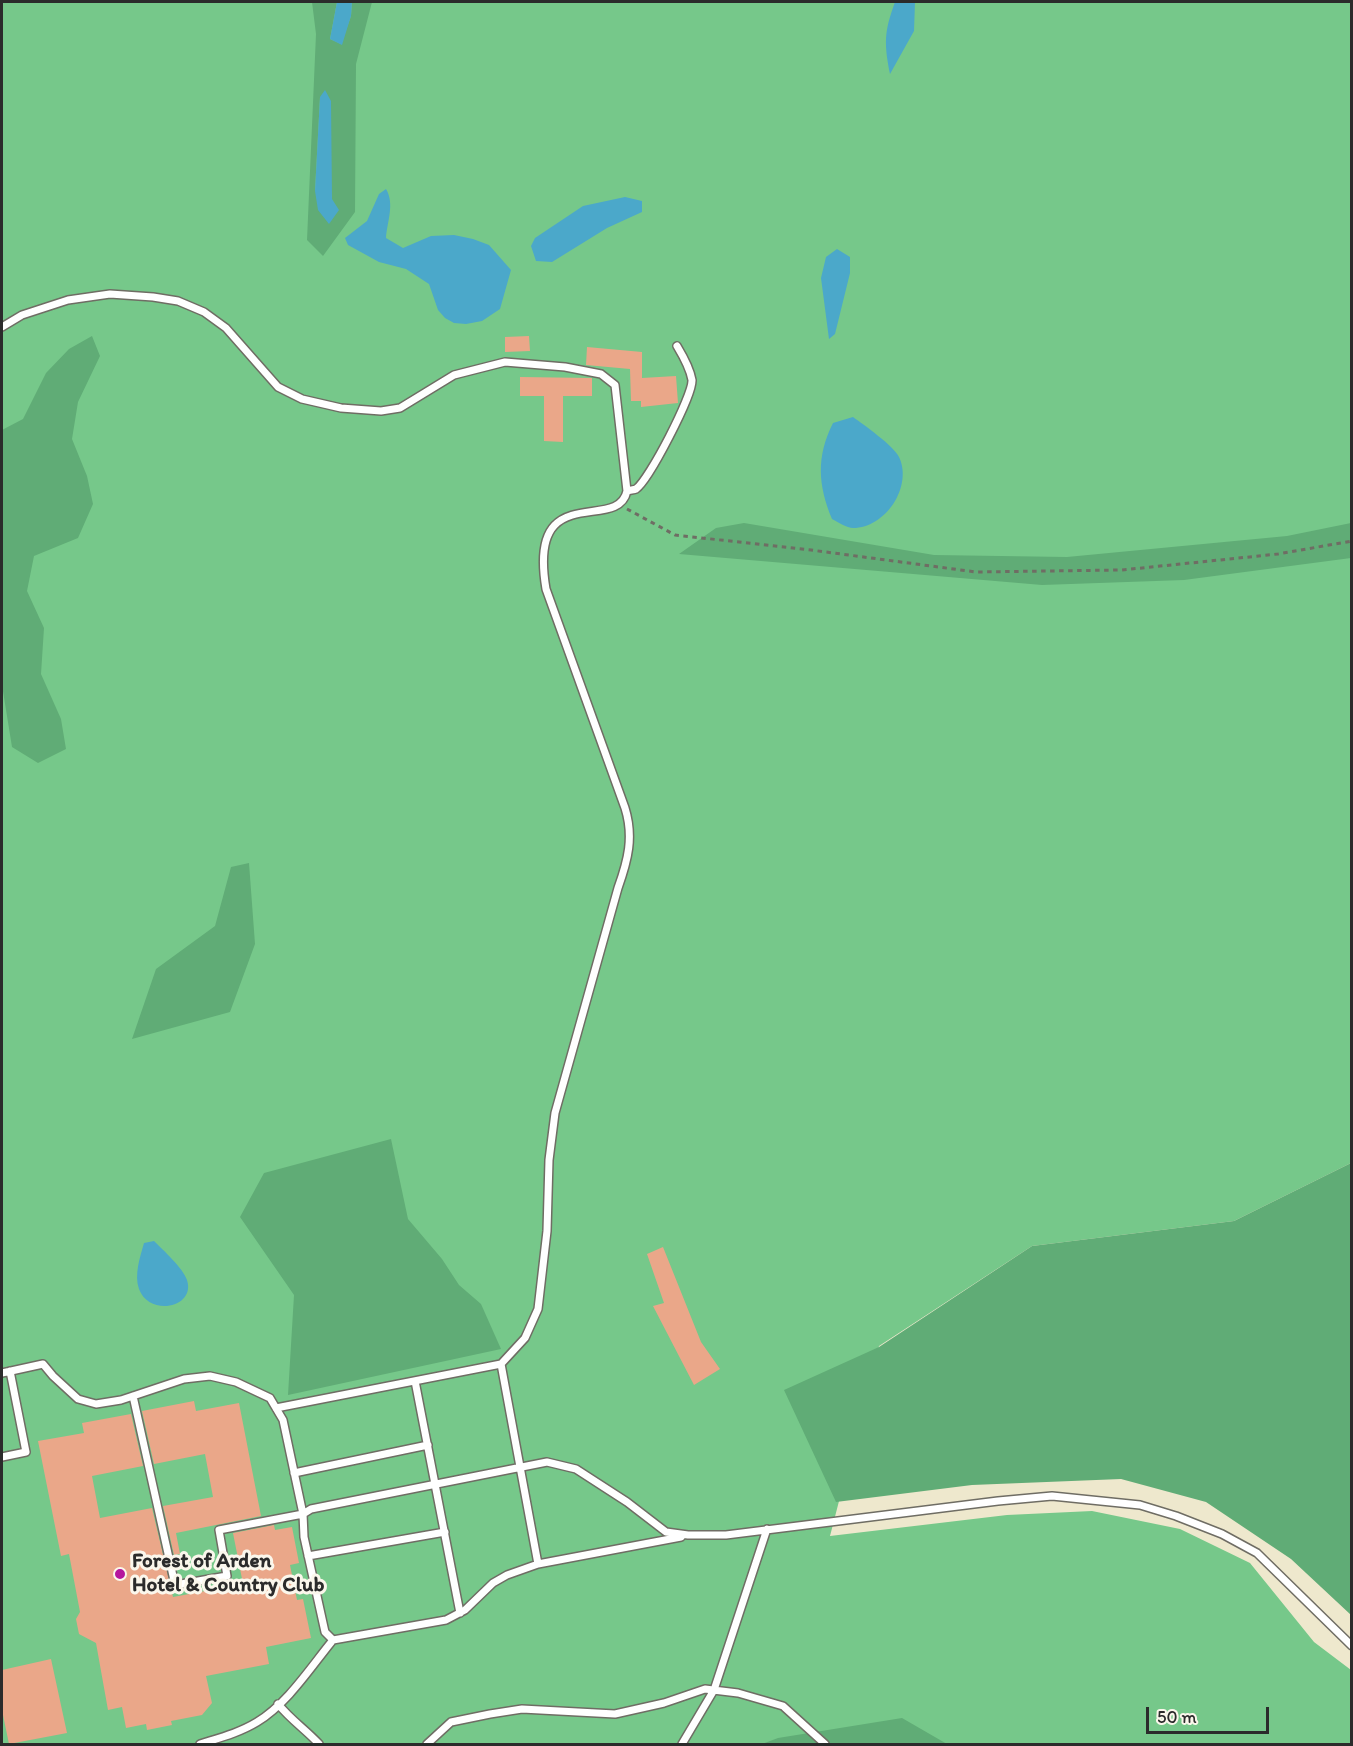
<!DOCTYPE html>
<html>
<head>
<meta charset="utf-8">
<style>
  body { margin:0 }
  #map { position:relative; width:1353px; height:1746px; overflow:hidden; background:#eee8cd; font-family:Itim,sans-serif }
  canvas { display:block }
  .frame { position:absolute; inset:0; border:3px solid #2b2b2b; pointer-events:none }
  .scale { position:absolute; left:1146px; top:1707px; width:123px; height:27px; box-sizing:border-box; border:3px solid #2b2b2b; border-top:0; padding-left:8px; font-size:18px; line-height:21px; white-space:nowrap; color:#2b2b2b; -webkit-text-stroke:4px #fbf7ec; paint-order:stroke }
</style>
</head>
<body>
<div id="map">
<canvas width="1353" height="1746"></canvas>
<div class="frame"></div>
<div class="scale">50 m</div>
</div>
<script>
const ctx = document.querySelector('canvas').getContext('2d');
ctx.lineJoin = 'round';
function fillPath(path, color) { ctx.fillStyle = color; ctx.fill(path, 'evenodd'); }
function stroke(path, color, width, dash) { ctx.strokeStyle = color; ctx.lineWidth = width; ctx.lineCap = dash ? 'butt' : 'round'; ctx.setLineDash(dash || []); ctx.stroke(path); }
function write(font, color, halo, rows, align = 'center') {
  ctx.font = font + ' Itim,sans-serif'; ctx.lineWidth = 6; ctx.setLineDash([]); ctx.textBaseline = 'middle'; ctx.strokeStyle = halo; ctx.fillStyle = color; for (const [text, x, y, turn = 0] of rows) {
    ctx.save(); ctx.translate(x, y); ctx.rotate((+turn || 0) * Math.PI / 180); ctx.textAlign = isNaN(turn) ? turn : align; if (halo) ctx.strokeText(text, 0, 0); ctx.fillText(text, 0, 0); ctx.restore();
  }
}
fillPath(new Path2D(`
  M2 2H1351V1163L1234 1221 1032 1246 879 1346 830 1536 1007 1515 1092 1511 1180 1529 1250 1563 1314 1642 1351 1670V1744H2Z`), '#76c88a');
fillPath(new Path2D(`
  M312 2H337L330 39 341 44 351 16 352 2H372L356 64 355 212 323 256 307 240 316 34ZM320 97 332 199 315 191Z
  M92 336 100 356 78 402 72 439 87 476 93 504 78 538 34 556 27 591 44 628 41 674 61 719 66 749 38 763 12 747 2 685V430L23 419 46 373 69 349Z
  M744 523 934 555 1067 557 1287 536 1351 523V558L1184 580 1042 585 679 554 716 528Z
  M249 863 255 944 230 1012 132 1039 156 969 215 926 231 867Z
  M391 1139 408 1219 442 1259 459 1285 481 1304 501 1349 288 1395 294 1295 240 1217 264 1173Z
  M1351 1163V1615L1291 1559 1206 1502 1121 1479 972 1485 836 1502 784 1390 879 1347 1032 1246 1234 1221Z
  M902 1718 947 1744H762L778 1738Z`), '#60ac76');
fillPath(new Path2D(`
  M337 2H352L351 16 342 45 330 39Z
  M895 2H915L914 31 890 74C884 43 884 32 895 2Z
  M325 90 331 101 332 199 339 210 329 224 318 210 315 191 320 97Z
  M386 189C395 204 387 222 386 238L403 248 431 236 454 235 473 239 489 245 511 270 500 309 482 321 466 324 454 323 445 318 438 310 429 284 406 269 379 262 348 245 345 238 367 221 379 194Z
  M625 197 642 201V212L607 228 552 262 536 261 531 246 535 238 583 206Z
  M837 249 850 257V273L835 334 829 339 821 278 826 257Z
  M853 417C864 425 894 446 899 457 913 486 886 528 853 528 847 528 838 522 832 519 818 485 816 457 833 423Z
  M154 1241C163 1250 183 1268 187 1280 196 1308 149 1317 139 1289 134 1275 140 1257 144 1243Z`), '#4ba8ca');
fillPath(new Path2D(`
  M529 336 530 351 505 352V337Z
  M587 347 642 352V378L676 376 678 403 641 407V401H631L630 369 586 365Z
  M520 377 592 378V396H563V442L544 441V396H520Z
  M663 1247 701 1342 720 1369 694 1385 653 1306 664 1303 647 1254Z
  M194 1401 196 1411 239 1403 261 1516 176 1533 180 1554 174 1555 163 1506 213 1497 205 1454 154 1464 142 1411Z
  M131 1414 143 1466 92 1476 100 1518 152 1508 173 1597 243 1584 233 1533 274 1525 275 1530 292 1527 299 1563 290 1565 297 1600 303 1599 311 1638 266 1647 269 1664 206 1676 212 1703 202 1715 171 1721 172 1725 147 1730 146 1724 126 1728 122 1707 108 1710 96 1643 79 1634 76 1619 80 1612 69 1554 61 1556 38 1441 84 1433 82 1423Z
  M51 1659 67 1733 9 1744 2 1710V1670Z`), '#eaa789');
const lane = new Path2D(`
  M2 327 22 315 68 300 110 294 153 297 178 301 204 312 226 328 278 387 302 399 341 408 381 411 400 408 454 375 505 362 565 367 601 374 615 385 627 491C618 534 527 477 546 589L625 808C634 837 628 860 618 888L555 1113 549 1160 547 1231 538 1309 525 1338 501 1364 538 1564
  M627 491C630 490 634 490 636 489 649 480 693 395 692 380 690 368 683 356 677 346
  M2 1373 43 1364 53 1376 78 1399 96 1404 121 1400 184 1379 210 1376 236 1382 270 1398 283 1420 303 1514 219 1530 227 1576 175 1585 133 1396
  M415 1381 460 1613
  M276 1408 501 1364
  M2 1457 26 1452 10 1371
  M294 1473 428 1445
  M308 1556 445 1532
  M333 1640 325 1632 304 1537 303 1514 311 1509 547 1462 576 1469 627 1502 666 1532 688 1535H726L998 1501 1052 1496 1140 1505 1176 1516 1222 1534 1257 1553 1352 1646
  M278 1704C290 1719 306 1730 319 1744
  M200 1744C219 1738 239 1733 257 1722 288 1703 310 1668 333 1640L446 1620 465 1610 493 1583 507 1575 538 1564 681 1537
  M427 1744 451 1722 490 1714 522 1709 615 1714 664 1703 705 1689 738 1693 783 1706 825 1744
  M682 1744 714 1690 767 1529`);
stroke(lane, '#6f6d64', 10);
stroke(new Path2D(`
  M627 509 675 535 811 550 976 572 1122 570 1278 554 1352 541`), '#6f6d64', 3, [4.5, 4.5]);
stroke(lane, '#fff', 7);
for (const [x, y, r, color] of [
  [120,1574,6,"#b5179e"]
]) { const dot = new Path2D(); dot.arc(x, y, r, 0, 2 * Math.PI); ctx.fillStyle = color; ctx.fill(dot); stroke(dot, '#fbf7ec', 2); }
write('bold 21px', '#2b2b2b', '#fbf7ec', [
  ["Forest of Arden",132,1562],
  ["Hotel & Country Club",132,1586]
], 'left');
</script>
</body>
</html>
